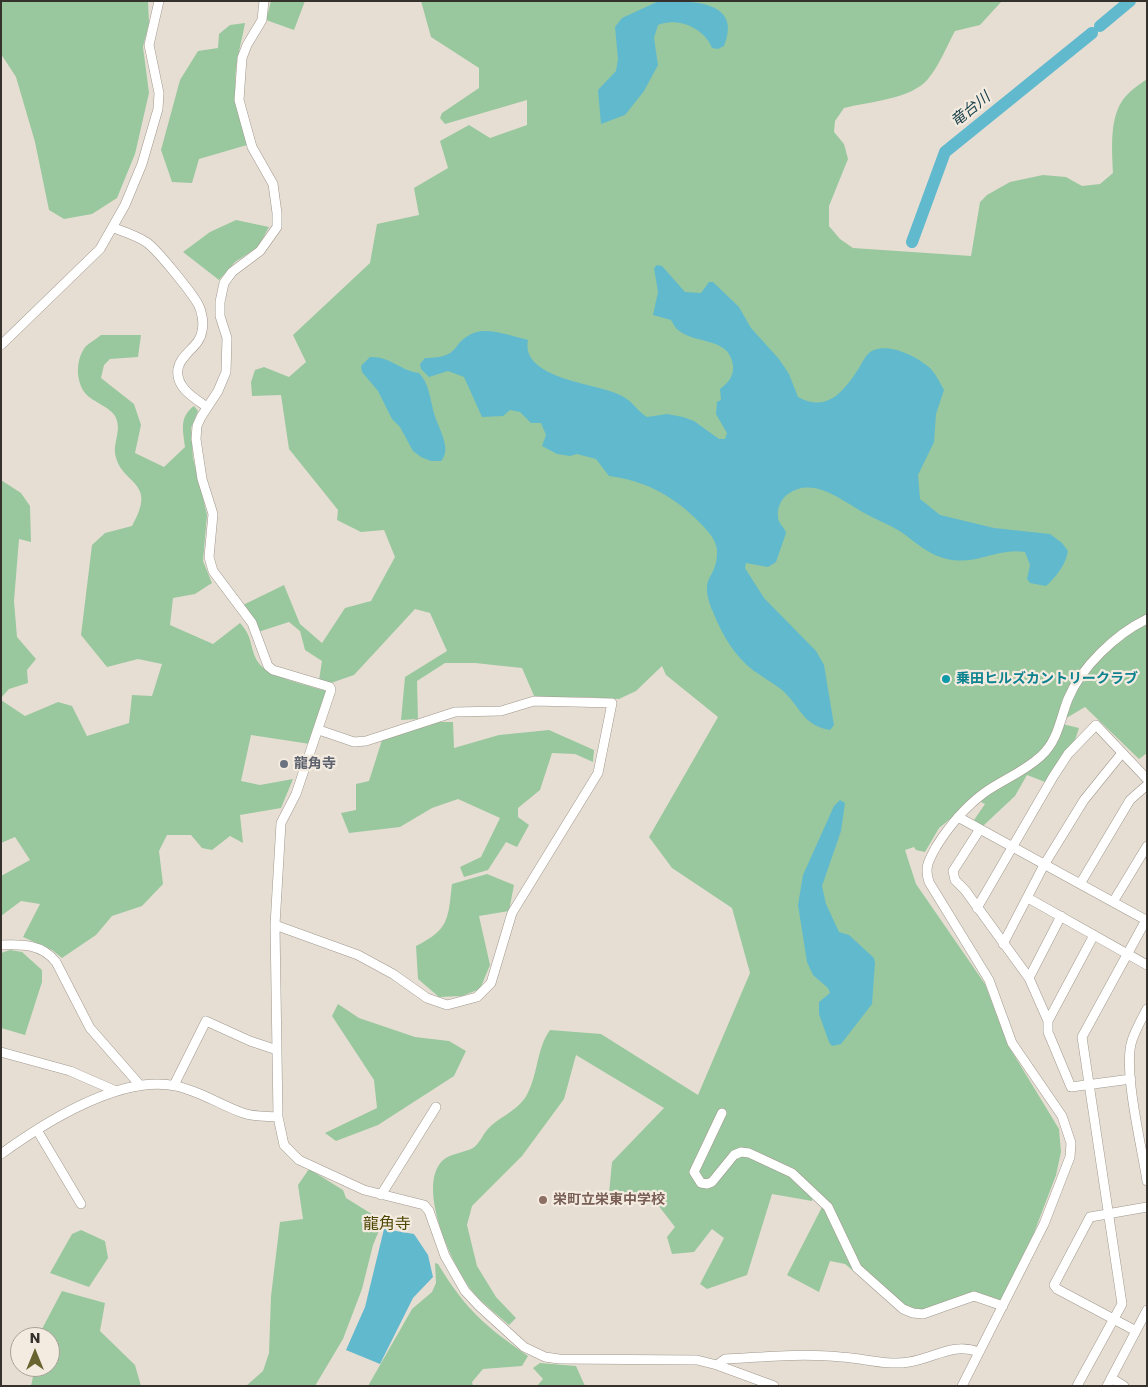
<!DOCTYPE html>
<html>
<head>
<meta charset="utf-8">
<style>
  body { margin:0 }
  #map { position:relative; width:1148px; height:1387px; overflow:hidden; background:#e7ded3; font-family:Poppins,sans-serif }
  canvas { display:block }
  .frame { position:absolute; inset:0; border:2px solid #35322d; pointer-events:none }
  .north { position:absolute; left:10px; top:1327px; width:50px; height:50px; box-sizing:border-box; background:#f4ebe0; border:1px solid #a8a198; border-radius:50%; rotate:0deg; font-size:14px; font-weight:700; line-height:20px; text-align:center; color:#35322d }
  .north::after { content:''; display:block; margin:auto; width:18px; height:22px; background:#68632f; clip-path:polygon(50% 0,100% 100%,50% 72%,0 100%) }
</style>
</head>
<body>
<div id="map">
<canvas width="1148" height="1387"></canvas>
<div class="frame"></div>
<div class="north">N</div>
</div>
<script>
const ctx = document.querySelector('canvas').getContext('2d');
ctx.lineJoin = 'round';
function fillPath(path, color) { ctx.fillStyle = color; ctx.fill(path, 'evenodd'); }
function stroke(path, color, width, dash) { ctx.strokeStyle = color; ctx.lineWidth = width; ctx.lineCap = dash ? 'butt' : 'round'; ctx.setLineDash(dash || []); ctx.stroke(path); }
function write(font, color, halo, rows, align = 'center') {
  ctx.font = font + ' Poppins,"Noto Sans JP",sans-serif'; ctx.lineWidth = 4.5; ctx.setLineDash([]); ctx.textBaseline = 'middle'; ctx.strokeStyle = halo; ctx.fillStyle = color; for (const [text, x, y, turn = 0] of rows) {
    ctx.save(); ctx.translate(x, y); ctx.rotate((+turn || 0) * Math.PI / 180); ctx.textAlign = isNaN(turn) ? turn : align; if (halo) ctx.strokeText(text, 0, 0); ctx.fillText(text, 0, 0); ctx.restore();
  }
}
fillPath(new Path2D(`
  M1 1H148L149 23 143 47 149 93 135 154 117 198 92 214 64 219 49 210 35 142 16 77 1 54Z
  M271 1H305L294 30 266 20Z
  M421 1H1002L980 25 955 31C947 46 939 66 928 79 912 99 867 102 844 108L835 121 834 132 844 144 848 159 829 206V226L840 239 853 248 971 256 980 202 987 195 1010 182 1043 175 1066 177 1082 186 1100 184 1113 173C1112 149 1109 116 1125 97 1131 90 1140 84 1147 79V753L1139 759 1085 707 1058 723 1079 728 1074 743 1045 782 1027 775 1015 796 983 826 974 820 985 804 975 799 939 828 925 852 916 850 914 847 905 850 916 884 985 984 1008 1045 1059 1129 1061 1152 1056 1175 1034 1233 996 1309 973 1298 934 1315 898 1309 845 1264 830 1261 819 1292 787 1275 822 1207 813 1197 812 1201 772 1194 747 1275 707 1289 700 1284 724 1238 712 1229 694 1252 672 1254 667 1237 675 1227 651 1196 609 1194 612 1162 664 1108 576 1055 564 1099 522 1156 472 1206 467 1225 477 1266 496 1297 516 1318 509 1325C497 1314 483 1304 473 1292 453 1268 416 1188 442 1161 451 1153 463 1153 473 1148 479 1144 483 1135 487 1130 497 1118 514 1113 525 1098 538 1078 536 1049 550 1030L601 1034 698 1095 750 973 732 908 672 868 649 837 718 717 666 675 662 666 636 691 619 699 585 697 535 698 522 668 475 663H445L417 681 418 719 401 720 405 677 447 651 430 613 415 609 354 675 325 685 319 680 322 661 305 650 300 631 289 622 258 632 243 605 284 585 300 624 322 643 345 608 371 601 395 557 384 530 361 532 337 520 338 510 289 449 281 395 252 396 251 382 255 370 264 367 289 377 306 362 293 335 370 263 377 224 419 215 414 188 448 168 440 141 469 125 490 138 527 125V100L445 124 440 118 442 113 479 88V68L431 37Z
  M245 23C243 35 240 45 238 57 231 86 240 116 247 145L199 159 192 183 172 182 161 150 180 80 198 51 218 48 219 34 230 25Z
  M236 220 269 227 258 247 235 262 219 280 183 252 210 232Z
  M101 335H141L138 357 110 359 104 365 101 378 134 404 141 425 135 453 164 467 185 447C183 430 179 417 194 406L198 411 191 428 193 458 207 515 203 561 212 583 195 594 173 598 170 625 213 644 240 623C254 638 249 648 258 662 267 677 308 685 326 691L310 744 251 735 241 781 260 785 293 779 281 808 240 815 243 843 230 836 212 850 202 848 191 835H167L159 851 163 884 142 906 112 916 96 935 62 958 52 950 23 937 40 904 21 901 1 916V876L30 860 15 837 1 843V700L25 716 58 702 72 706 87 736 129 723 132 695 152 696 162 664 138 659 107 667 81 635 92 545 105 533 132 526C159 479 120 486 115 453 114 440 122 429 115 416 109 406 92 402 85 393 75 380 76 358 86 346 90 342 97 339 101 335Z
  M1 480 21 493 30 506 31 542 19 539 14 601 17 637 36 659 27 670 28 683 9 689 1 698Z
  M438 722H453L454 748 499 735 549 730 594 750 593 762 575 754 552 753 540 790 518 808V817L529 825 517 847 506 842 488 870 464 877 460 867 481 857 500 818 458 799 432 808 400 827 349 833 341 813 356 810V784L369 781 382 740Z
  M487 874 514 885 509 911 479 916 490 965 480 989 462 996 439 997 418 979 416 946C450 929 448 918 452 884Z
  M10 950 22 952 42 970V982L25 1035 1 1028V953Z
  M338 1004 359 1018 415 1037 449 1041 466 1051 454 1076 378 1125 336 1141 325 1133 377 1108 374 1080 332 1016Z
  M309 1169 343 1190 346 1198 383 1221 373 1245 362 1289 343 1339 315 1386H246L263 1371 269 1353 271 1296 280 1222 303 1219 298 1185Z
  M81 1230 105 1241 108 1258 89 1287 50 1273 72 1234Z
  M435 1263 438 1264C466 1310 485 1326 528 1356L522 1366 483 1369 472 1382 473 1386H368L412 1309 432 1292 436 1283Z
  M62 1291 105 1303 100 1331 135 1365 141 1386H31L35 1367H50V1337H41L42 1329Z
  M540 1363 576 1366 585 1386H537L543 1379 533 1368Z`), '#99c89e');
fillPath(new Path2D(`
  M659 1C691 1 743 0 724 46L718 49 712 48C704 28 678 17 658 25L654 38 658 65 644 91 625 115 601 124 598 90 616 71 618 59 615 27 622 18Z
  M657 265 662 266 685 292 701 293 709 282H713L739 307 751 328 779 359 789 374 798 397C828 413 844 391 859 368 862 363 865 356 870 352 886 341 917 356 930 368 936 374 940 383 944 390L936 414 934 442 918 475 920 499 940 515 994 528 1050 534 1062 543 1068 551C1066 564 1056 577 1046 586L1030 583 1027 579 1030 565 1025 552C998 547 976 566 947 559 928 555 916 542 901 532 891 525 879 521 868 515 844 503 815 475 788 494 781 499 777 508 778 517 778 524 785 527 786 533L776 562 768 567 746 563 745 568 764 598 816 651 824 665 834 725 830 730C802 725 801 707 782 690 773 683 763 677 754 671 734 656 722 634 713 612 698 575 716 581 717 554 718 542 709 532 701 524 677 498 645 480 609 476L596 459 577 454 570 456 557 454 542 446 546 435 541 423H531L520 412 510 410 503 416 482 417 464 377 448 371 429 377 421 369 420 364 425 358C463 358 450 342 474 333 489 327 513 337 528 340 520 379 596 383 620 395 632 400 637 411 647 417L667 414 683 417 694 421 719 439H725L727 433 716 414 717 402 721 400 720 389C728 383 734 376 733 366 730 336 695 345 678 330 675 328 673 323 671 320L653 315 658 292 654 268Z
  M370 357C390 356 401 371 419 373 429 383 430 399 434 413 437 426 453 449 441 461H431L421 457 413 451 400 427 392 419 378 391 362 372 361 366Z
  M840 800 845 803 841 831 822 886 826 904 839 932 849 935 874 958 875 963 872 1004 841 1044 832 1046 829 1042 819 1014V1002L830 993 828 988 813 975 807 962 798 905 803 875 834 806Z
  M384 1229 414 1234 428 1255 433 1277 413 1298 380 1364 346 1350 365 1307Z`), '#61b9ce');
stroke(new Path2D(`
  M1100 26 1130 1
  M912 242 945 152 1092 33`), '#61b9ce', 12);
const minor = new Path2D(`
  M264 1 262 20 247 45 242 58 239 100 252 147 273 184 277 213V227L260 251 232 272 224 283 220 302V316L227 338 226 372 218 391 201 417 197 426 196 439 202 479 213 514 209 557 213 571 252 623 268 666 273 670 330 687 331 690 296 794 281 823 275 925 278 1117 284 1145 299 1160 364 1190 424 1205 429 1211 445 1256 465 1291 479 1306 524 1347 545 1357 559 1359 697 1360 717 1365 774 1386
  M114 228C125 232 137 236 146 242 157 249 191 292 198 304 202 311 204 323 202 331 200 347 180 354 178 369 175 387 194 398 207 407
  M1 345 100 249 125 205 142 164 158 109 159 93 149 45 159 1
  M958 817 1146 920 1082 1037 1122 1304 1077 1386
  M980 829 953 871 955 880 965 890 1029 978 1048 1021V1032L1071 1087 1131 1079
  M1080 884 1130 800 1147 785
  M1028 898 1147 965
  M1113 902 1147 846
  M977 908 1053 777 1068 754 1096 725 1147 779
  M275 925 358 955 393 974 427 998 447 1005 477 997 491 983 512 913 598 773 612 703 534 701 501 711 455 712 366 741 354 742 319 730
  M1003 944 1044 865 1084 800 1122 753
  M1 945C22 944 42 944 56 962L90 1028 139 1084
  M1029 978 1061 916
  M1147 1009C1141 1020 1134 1032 1131 1044 1124 1075 1142 1148 1147 1181
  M1048 1021 1094 935
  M1 1052 70 1071 116 1091
  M174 1085 206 1021 250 1041 277 1050
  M722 1113 694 1172 701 1183 707 1184 712 1182 734 1155 741 1152 749 1153 792 1173 828 1207 857 1268 903 1309 913 1313 923 1314 974 1296 1003 1306
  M37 1130 81 1204
  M1 1154C44 1123 121 1074 176 1086 200 1091 220 1105 243 1113 254 1117 266 1116 278 1117
  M381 1195 436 1107
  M1136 1331 1057 1289 1054 1285 1090 1217 1147 1207
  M717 1365 725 1359C763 1357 802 1353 841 1357 863 1358 887 1366 909 1362 935 1358 953 1342 979 1352
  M1111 1378 1124 1386
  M962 1386 1044 1224 1070 1157 1071 1143 1062 1116 1012 1043 989 980 929 882C924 867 929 860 936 847 949 826 964 808 984 793 1002 780 1024 772 1041 756 1058 741 1060 719 1068 699 1081 667 1116 634 1147 619
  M1107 1386 1147 1310`);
stroke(minor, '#9f978c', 10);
stroke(minor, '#fff', 9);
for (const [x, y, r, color] of [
  [946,679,5,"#0f9aa8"],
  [284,764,5,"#6b7280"],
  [543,1200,5,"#8d6e63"]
]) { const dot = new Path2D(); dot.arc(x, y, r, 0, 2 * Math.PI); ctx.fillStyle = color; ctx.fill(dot); stroke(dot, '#f4ebe0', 2); }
write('bold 14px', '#0d838f', '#f4ebe0', [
  ["乗田ヒルズカントリークラブ",956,679]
], 'left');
write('bold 14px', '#5b616d', '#f4ebe0', [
  ["龍角寺",294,764]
], 'left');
write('bold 14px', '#785e54', '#f4ebe0', [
  ["栄町立栄東中学校",553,1200]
], 'left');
write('italic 15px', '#153e47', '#f4ebe0', [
  ["竜台川",971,110,-39]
]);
write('16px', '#4c4603', '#f4ebe0', [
  ["龍角寺",387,1225]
]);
</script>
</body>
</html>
